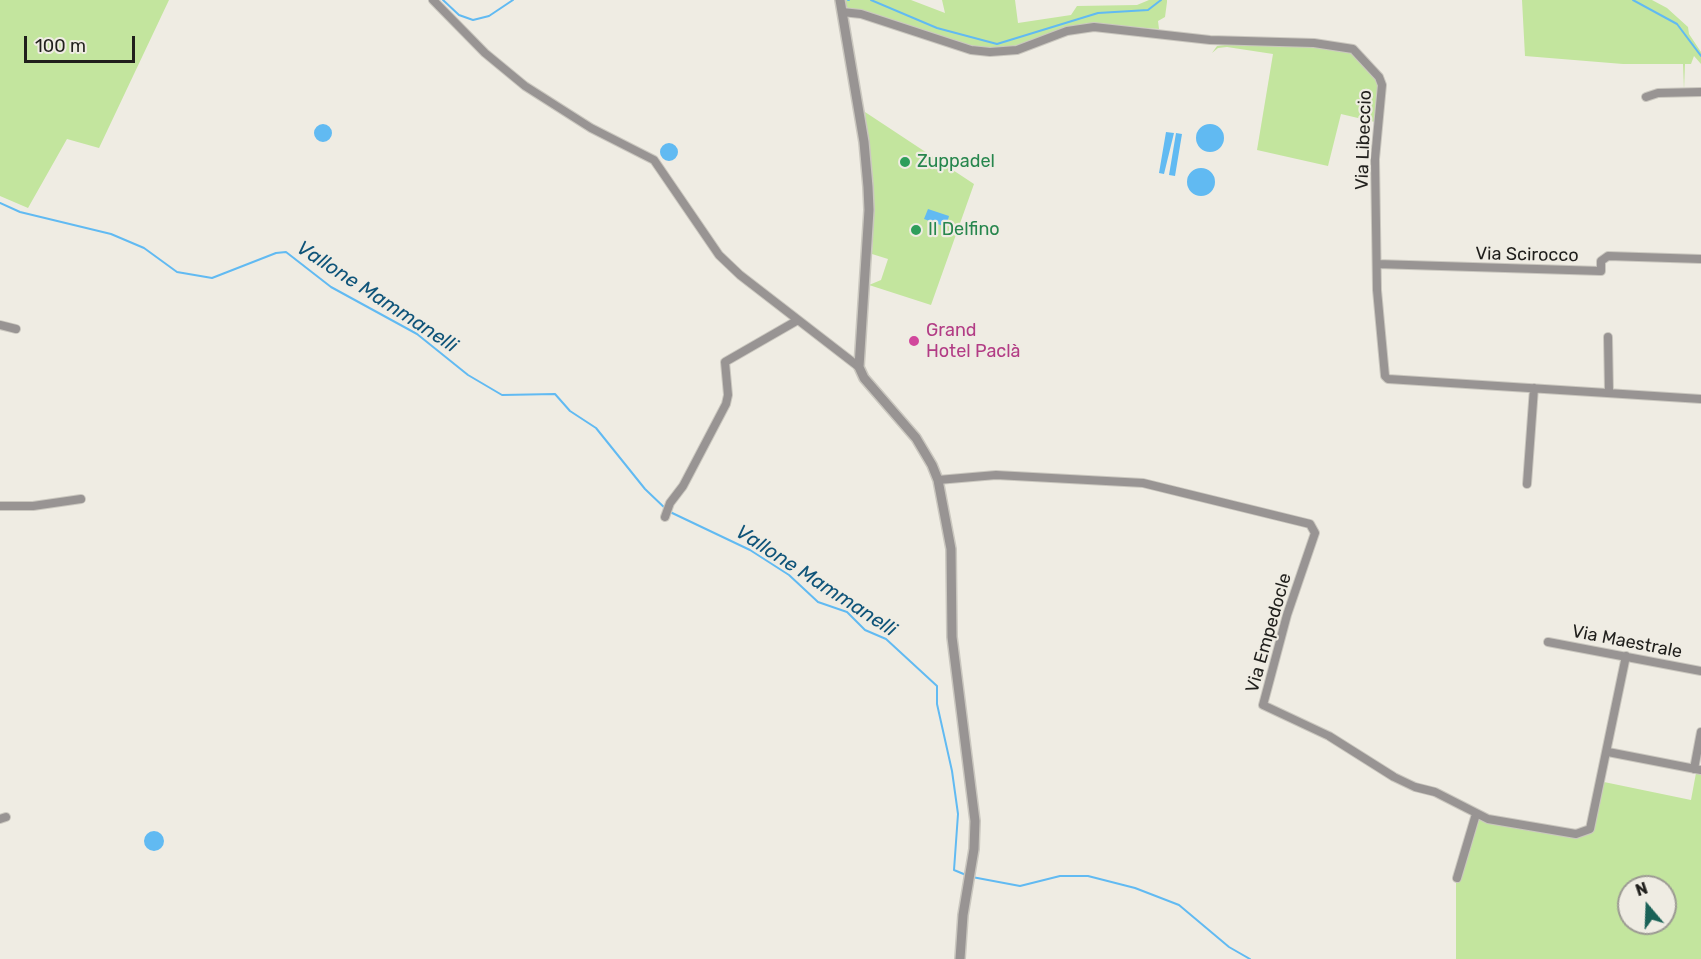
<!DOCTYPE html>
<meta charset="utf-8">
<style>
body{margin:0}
#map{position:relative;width:1701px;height:959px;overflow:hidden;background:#efece3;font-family:Rubik,sans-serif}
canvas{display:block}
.north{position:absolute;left:1617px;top:875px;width:60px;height:60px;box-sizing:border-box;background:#efece3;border:2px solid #9c9a93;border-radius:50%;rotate:341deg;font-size:16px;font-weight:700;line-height:24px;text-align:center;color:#201f1c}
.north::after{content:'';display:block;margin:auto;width:21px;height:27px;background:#1a6257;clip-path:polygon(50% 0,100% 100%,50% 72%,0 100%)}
.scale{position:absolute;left:24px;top:36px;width:111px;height:27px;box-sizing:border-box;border:3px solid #201f1c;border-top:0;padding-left:8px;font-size:18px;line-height:21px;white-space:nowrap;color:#201f1c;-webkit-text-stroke:4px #efece3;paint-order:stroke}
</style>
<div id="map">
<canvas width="1701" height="959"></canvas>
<div class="north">N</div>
<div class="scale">100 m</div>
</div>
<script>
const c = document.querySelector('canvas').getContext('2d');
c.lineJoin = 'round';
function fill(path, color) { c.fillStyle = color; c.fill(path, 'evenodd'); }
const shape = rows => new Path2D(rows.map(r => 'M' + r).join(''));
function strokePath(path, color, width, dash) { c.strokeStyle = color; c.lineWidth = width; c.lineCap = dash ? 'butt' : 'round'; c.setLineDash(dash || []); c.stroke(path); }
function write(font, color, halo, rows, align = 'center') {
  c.font = font + ' Rubik,sans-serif'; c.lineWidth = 4.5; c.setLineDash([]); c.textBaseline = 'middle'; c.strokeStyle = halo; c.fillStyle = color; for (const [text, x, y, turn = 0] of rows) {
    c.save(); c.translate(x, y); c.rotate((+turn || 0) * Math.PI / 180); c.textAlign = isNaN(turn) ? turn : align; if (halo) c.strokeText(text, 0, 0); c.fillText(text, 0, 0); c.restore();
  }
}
const green = shape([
 [0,0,169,0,99,148,67,139,28,208,0,196],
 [844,0,911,0,945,13,942,0,1015,0,1018,23,1071,15,1077,6,1137,5,1149,0,1167,0,1167,2,1165,17,1158,21,1159,29,1094,24,1022,45,993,50,970,46,845,7],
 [1522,0,1652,0,1667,8,1688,27,1689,34,1701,52,1701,64,1694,56,1691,64,1685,64,1684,90,1683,64,1623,64,1525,56],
 [1232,44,1293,45,1352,52,1376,78,1379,86,1375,122,1341,114,1328,166,1257,150,1273,54,1227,47,1218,48,1212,53,1217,46],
 [865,112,974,184,931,305,869,285,881,280,888,259,872,254,874,208],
 [1696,773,1701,774,1701,959,1456,959,1456,882,1459,880,1476,823,1480,819,1584,836,1593,829,1604,782,1691,800],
 [1629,887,1665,887,1665,923,1629,923]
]);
const water = shape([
 '314 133a9 9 0 1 1 18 0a9 9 0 1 1-18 0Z',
 '1196 138a14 14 0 1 1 28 0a14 14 0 1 1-28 0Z',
 [1166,132,1174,133,1164,174,1159,173],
 [1176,133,1182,134,1175,176,1169,175],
 '660 152a9 9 0 1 1 18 0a9 9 0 1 1-18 0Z',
 '1187 182a14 14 0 1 1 28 0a14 14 0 1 1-28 0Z',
 [928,209,949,216,946,227,924,219],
 '144 841a10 10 0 1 1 20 0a10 10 0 1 1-20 0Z'
]);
const stream = shape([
 [443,0,459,15,473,20,489,16,513,0],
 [848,0,849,0],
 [871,0,937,28,997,44,1098,13,1148,10,1161,0],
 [1633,0,1677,24,1701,56],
 [0,203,20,212,111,234,144,248,177,272,212,278,276,253,286,252,331,287,417,334,468,375,502,395,555,394,570,411,596,428,645,489,668,511,750,550,789,575,818,602,847,612,865,630,886,639,937,686,937,704,952,771,958,814,954,870,966,875],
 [972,877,1020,886,1060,876,1088,876,1135,888,1179,905,1229,947,1250,959]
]);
const minor = shape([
 [433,0,485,53,525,86,591,128,654,160,719,255,740,275,859,367],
 [842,12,861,14,971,50,990,52,1017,50,1067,31,1094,27,1210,40,1314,43,1353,49,1379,77,1382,85,1375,159,1377,290,1385,376,1388,379,1701,399],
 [1646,97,1658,93,1701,92],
 [1377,264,1601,271,1601,261,1608,256,1701,259],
 [0,325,16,329],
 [1608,337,1609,392],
 [938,480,996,475,1143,483,1310,524,1315,533,1287,615,1263,705,1329,736,1394,777,1415,787,1435,792,1488,819,1576,834,1590,829,1626,656],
 [1527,484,1534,388],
 [0,506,33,506,81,499],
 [665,517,670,503,683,486,726,404,728,395,725,362,798,320],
 [1548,642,1701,671],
 [1608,752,1701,770],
 [1694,769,1701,732],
 [0,819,6,817],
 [1457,878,1476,814]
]);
const tertiary = shape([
 [840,0,864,142,868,187,869,210,859,367,864,378,916,438,932,465,938,480,951,549,952,637,975,821,974,849,963,915,960,959]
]);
const markers = [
 [905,162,6,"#2e9e5b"],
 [916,230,6,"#2e9e5b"],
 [914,341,6,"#d1479c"]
];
const streetNames = [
 ["Via Libeccio",1364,140,-88],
 ["Via Scirocco",1527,255,1],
 ["Via Empedocle",1269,633,-74],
 ["Via Maestrale",1627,642,11]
];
const leisureNames = [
 ["Zuppadel",917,162],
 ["Il Delfino",928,230]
];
const hotelNames = [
 ["Grand",926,331],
 ["Hotel Paclà",926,352]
];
const waterNames = [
 ["Vallone Mammanelli",377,297,33],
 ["Vallone Mammanelli",816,581,33]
];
fill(green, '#c3e59e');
fill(water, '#61baf2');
strokePath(stream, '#61baf2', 2);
strokePath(minor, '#cac7bf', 10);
strokePath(tertiary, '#cac7bf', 12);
strokePath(minor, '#989493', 8);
strokePath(tertiary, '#989493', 9);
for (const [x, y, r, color] of markers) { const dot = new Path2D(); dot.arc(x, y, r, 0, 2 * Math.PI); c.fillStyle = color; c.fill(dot); strokePath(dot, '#efece3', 2); }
write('18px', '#201f1c', '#efece3', streetNames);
write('18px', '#27864d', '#efece3', leisureNames, 'left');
write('18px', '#b23c85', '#efece3', hotelNames, 'left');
write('italic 20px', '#0f5479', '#efece3', waterNames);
</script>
